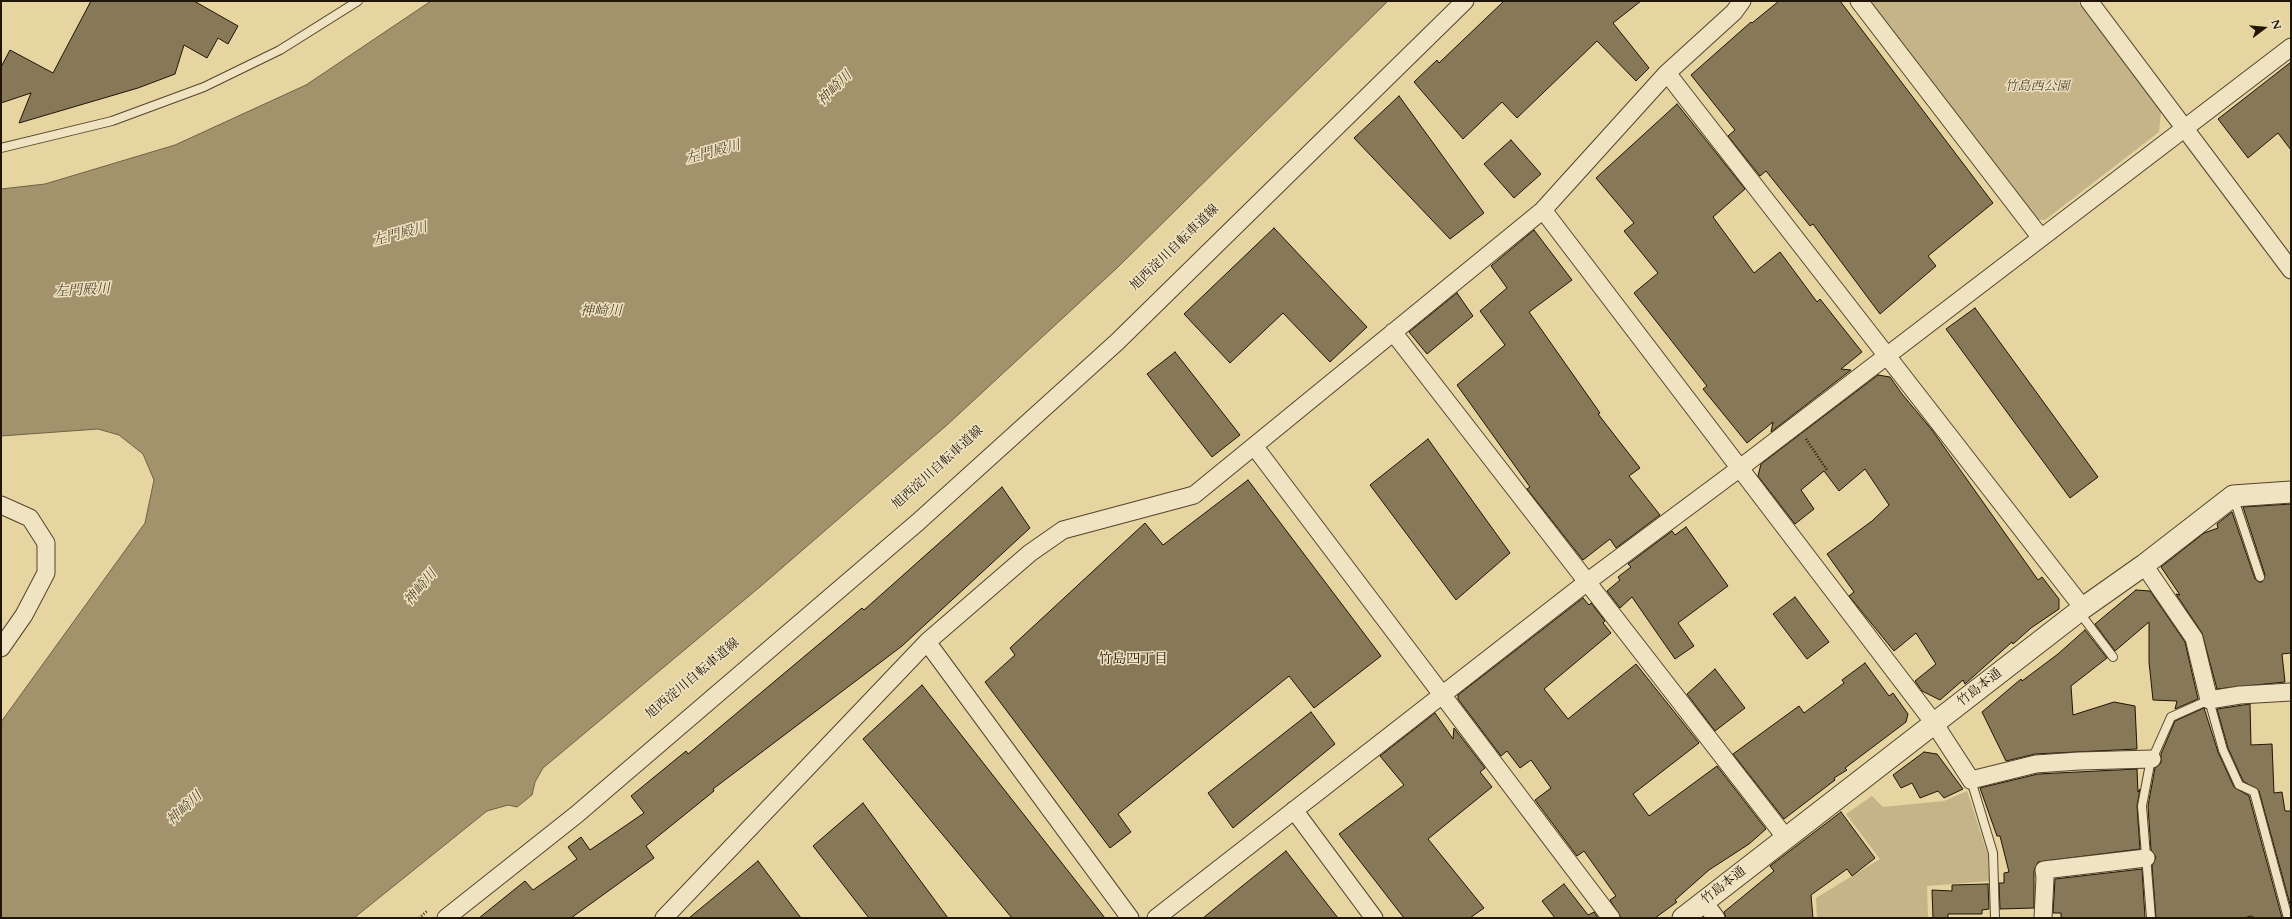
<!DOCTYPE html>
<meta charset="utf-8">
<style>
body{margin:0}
#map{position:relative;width:2292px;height:919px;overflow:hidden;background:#e6d4a1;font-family:Cardo,serif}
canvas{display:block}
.frame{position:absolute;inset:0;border:2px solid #201506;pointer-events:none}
.north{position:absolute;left:2244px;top:8px;width:40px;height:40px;-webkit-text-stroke:3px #efe3c2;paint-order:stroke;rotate:74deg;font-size:11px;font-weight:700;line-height:16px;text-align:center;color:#201506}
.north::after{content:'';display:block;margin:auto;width:14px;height:18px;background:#201506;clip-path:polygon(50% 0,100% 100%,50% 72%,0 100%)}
</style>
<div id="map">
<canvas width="2292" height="919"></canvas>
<div class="frame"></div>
<div class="north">N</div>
</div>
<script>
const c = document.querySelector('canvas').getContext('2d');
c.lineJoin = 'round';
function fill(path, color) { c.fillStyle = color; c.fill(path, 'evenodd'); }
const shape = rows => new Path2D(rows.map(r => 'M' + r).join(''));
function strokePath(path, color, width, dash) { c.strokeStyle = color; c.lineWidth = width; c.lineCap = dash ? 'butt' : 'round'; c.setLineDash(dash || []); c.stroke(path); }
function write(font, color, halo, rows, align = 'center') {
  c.font = font + ' Cardo,"Noto Serif JP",serif'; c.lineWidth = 3; c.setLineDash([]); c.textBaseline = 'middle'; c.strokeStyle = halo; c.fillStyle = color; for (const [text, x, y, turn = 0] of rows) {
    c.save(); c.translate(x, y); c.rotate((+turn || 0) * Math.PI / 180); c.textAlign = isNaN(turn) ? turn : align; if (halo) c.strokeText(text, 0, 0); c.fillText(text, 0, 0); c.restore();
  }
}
const green = shape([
 [1866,1,2077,1,2161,112,2159,132,2045,220,2033,219],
 [1967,791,1988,855,1989,881,1927,886,1928,918,1817,918,1816,898,1880,859,1846,814,1872,796,1883,807,1944,801]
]);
const water = shape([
 [431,1,1388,1,1118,267,947,425,761,586,543,768,535,782,532,795,517,807,508,805,487,811,354,918,1,918,1,722,145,523,154,480,143,454,119,435,98,429,1,436,1,189,45,184,175,145,306,85,431,1]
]);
const building = shape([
 [91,1,194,1,238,26,228,44,218,38,207,58,184,45,175,74,138,88,19,123,31,93,1,103,1,67,10,50,53,73,91,1],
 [1504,1,1641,1,1613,23,1649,68,1636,81,1597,41,1517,118,1502,102,1463,139,1414,82,1437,60,1439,63,1504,1],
 [1779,1,1840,1,1993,203,1928,256,1936,266,1880,314,1813,224,1810,226,1766,171,1760,176,1728,136,1735,130,1691,75,1751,22,1752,23,1779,1],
 [2291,62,2291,150,2278,133,2248,158,2218,119,2291,62],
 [1399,96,1484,213,1450,239,1354,138,1399,96],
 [1677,104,1745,189,1713,217,1754,273,1780,252,1817,302,1820,299,1862,352,1841,369,1851,370,1771,432,1773,422,1747,443,1703,389,1707,386,1634,293,1658,273,1624,231,1634,223,1596,178,1677,104],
 [1511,140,1541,174,1514,198,1484,164,1511,140],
 [1274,228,1367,327,1330,362,1283,313,1230,363,1184,314,1274,228],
 [1534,230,1572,280,1529,312,1600,413,1598,414,1640,468,1629,476,1660,515,1616,548,1610,539,1583,560,1527,489,1530,487,1457,385,1505,345,1480,311,1507,288,1491,266,1534,230],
 [1457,293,1473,316,1427,354,1409,332,1457,293],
 [1975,308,2098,477,2070,498,1946,329,1975,308],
 [1175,352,1240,435,1212,457,1147,374,1175,352],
 [1878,375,1890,377,1902,394,1932,430,2038,580,2042,577,2059,599,2059,609,2031,628,2013,644,2012,642,1965,684,1963,680,1940,700,1922,691,1915,681,1936,664,1916,633,1894,651,1849,596,1854,592,1827,554,1872,521,1889,505,1865,469,1839,491,1824,471,1801,490,1814,509,1795,524,1758,476,1761,464,1878,375],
 [1428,439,1510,553,1456,600,1370,485,1428,439],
 [1248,480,1381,656,1314,708,1289,676,1118,814,1131,832,1110,848,985,682,1015,655,1010,648,1145,523,1163,545,1248,480],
 [1002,487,1030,528,902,646,713,789,714,791,646,846,654,858,571,918,479,918,525,881,533,890,577,859,568,847,581,837,590,850,644,813,631,796,686,751,688,754,862,608,864,610,1002,487],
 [2291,504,2291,653,2282,654,2285,682,2217,689,2202,633,2176,594,2180,595,2161,567,2204,533,2218,528,2217,524,2232,512,2255,579,2259,582,2262,582,2265,575,2243,507,2291,504],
 [1686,527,1728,586,1678,623,1694,646,1675,659,1632,597,1620,608,1607,591,1620,580,1618,577,1631,567,1628,564,1672,531,1675,535,1686,527],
 [2136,590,2150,591,2185,642,2198,699,2175,709,2177,701,2153,700,2149,662,2149,622,2115,651,2095,624,2136,590],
 [1795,597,1829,642,1807,659,1773,614,1795,597],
 [1583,598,1589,605,1591,603,1605,621,1603,623,1611,633,1544,689,1568,719,1636,664,1699,743,1633,794,1649,816,1717,766,1766,829,1749,844,1709,870,1675,900,1677,902,1655,918,1621,918,1610,900,1616,896,1584,851,1577,856,1535,800,1551,788,1531,760,1520,768,1507,751,1501,756,1458,699,1458,695,1583,598],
 [2085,630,2107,658,2071,686,2073,715,2114,702,2135,706,2137,749,2035,754,2006,761,1982,712,2021,679,2022,681,2058,654,2085,630],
 [1865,663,1889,696,1893,693,1908,714,1906,722,1845,768,1847,770,1834,778,1835,780,1784,819,1733,754,1799,706,1804,713,1844,683,1842,680,1865,663],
 [1715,669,1745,708,1715,731,1687,694,1715,669],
 [922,685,1105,918,1012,918,863,739,922,685],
 [2250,704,2251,745,2272,744,2274,793,2282,792,2285,811,2291,811,2291,908,2259,791,2243,781,2228,748,2217,709,2250,704],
 [2204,708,2218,752,2234,787,2249,796,2282,918,2255,918,2251,916,2244,918,2156,918,2152,866,2156,857,2151,850,2148,806,2155,768,2161,763,2161,754,2175,721,2204,708],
 [1311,712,1335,744,1233,828,1208,793,1311,712],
 [1435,713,1453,739,1454,728,1485,768,1480,772,1492,787,1428,839,1484,908,1470,918,1404,918,1339,834,1404,785,1380,756,1435,713],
 [1924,752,1937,754,1963,789,1944,798,1938,791,1920,798,1912,783,1901,788,1893,775,1924,752],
 [2137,769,2138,792,2140,789,2137,806,2140,849,2038,862,2034,871,2034,908,2000,909,1999,883,2004,883,2004,873,2009,872,2000,836,1997,836,1980,788,2038,774,2137,769],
 [863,803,948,918,869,918,813,846,863,803],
 [1841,812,1875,858,1852,876,1847,869,1811,895,1813,918,1726,918,1724,912,1774,871,1770,866,1841,812],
 [1286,851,1338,918,1203,918,1241,887,1286,851],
 [758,861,801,918,689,918,758,861],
 [2142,869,2145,918,2061,918,2061,913,2053,913,2055,879,2142,869],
 [1564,884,1588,915,1594,912,1598,918,1555,918,1542,901,1564,884],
 [1988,884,1989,909,1982,910,1982,914,1948,914,1948,918,1933,918,1932,890,1952,891,1952,885,1988,884]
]);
const path = shape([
 [1806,439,1827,470],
 [419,918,428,910]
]);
const service = shape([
 [1,148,112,121,204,87,280,50,358,1],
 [2233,496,2260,577],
 [2079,612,2113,657],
 [1971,780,1993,853,1995,918],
 [2151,918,2142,806,2150,764,2171,717,2209,700,2223,750,2239,785,2254,792,2288,918]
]);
const minor = shape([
 [1859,1,2041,238],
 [2089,1,2291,270],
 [1667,73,2083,608],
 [1543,210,1934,723,1971,780,2036,764,2079,761,2152,759],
 [1393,332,1786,838],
 [1254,446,1611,918],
 [1,505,30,518,46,543,46,573,24,615,1,648],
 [2144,565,2194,638,2209,700,2240,695,2291,692],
 [927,642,1130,918],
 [1294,810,1374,918],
 [1704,902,1716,918],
 [446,918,576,815,918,522,1117,342,1465,1],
 [664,918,927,642,1030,553,1063,530,1194,495,1543,210,1667,73,1734,12,1742,1],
 [1156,918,1587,582,1740,468,2291,47],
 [2043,918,2045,878,2044,870,2146,858]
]);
const tertiary = shape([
 [1683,918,2083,608,2144,565,2233,496,2291,492]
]);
const parkNames = [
 ["竹島西公園",2037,87]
];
const streetNames = [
 ["旭西淀川自転車道線",1175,248,-44],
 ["旭西淀川自転車道線",938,468,-42],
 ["旭西淀川自転車道線",693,679,-40],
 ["竹島本通",1980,688,-38],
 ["竹島本通",1724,886,-38]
];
const waterNames = [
 ["神崎川",835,89,-45],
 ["左門殿川",713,153,-15],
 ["左門殿川",400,235,-15],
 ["左門殿川",82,291,-3],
 ["神崎川",601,312],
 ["神崎川",421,588,-50],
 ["神崎川",185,809,-43]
];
const neighbourhoodNames = [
 ["竹島四丁目",1133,660]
];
fill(green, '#c4b487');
fill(water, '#a3936c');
strokePath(water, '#6f6143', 1);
fill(building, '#877857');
strokePath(building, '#201506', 1);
strokePath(service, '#52452d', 10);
strokePath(minor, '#52452d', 19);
strokePath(tertiary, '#52452d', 23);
strokePath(path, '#201506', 2.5, [1, 2]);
strokePath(service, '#efe3c2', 8);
strokePath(minor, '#efe3c2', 17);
strokePath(tertiary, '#efe3c2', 21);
write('italic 13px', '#51452d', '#efe3c2', parkNames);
write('13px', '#201506', '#efe3c2', streetNames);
write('italic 14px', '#54472f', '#efe3c2', waterNames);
write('14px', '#201506', '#efe3c2', neighbourhoodNames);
</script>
